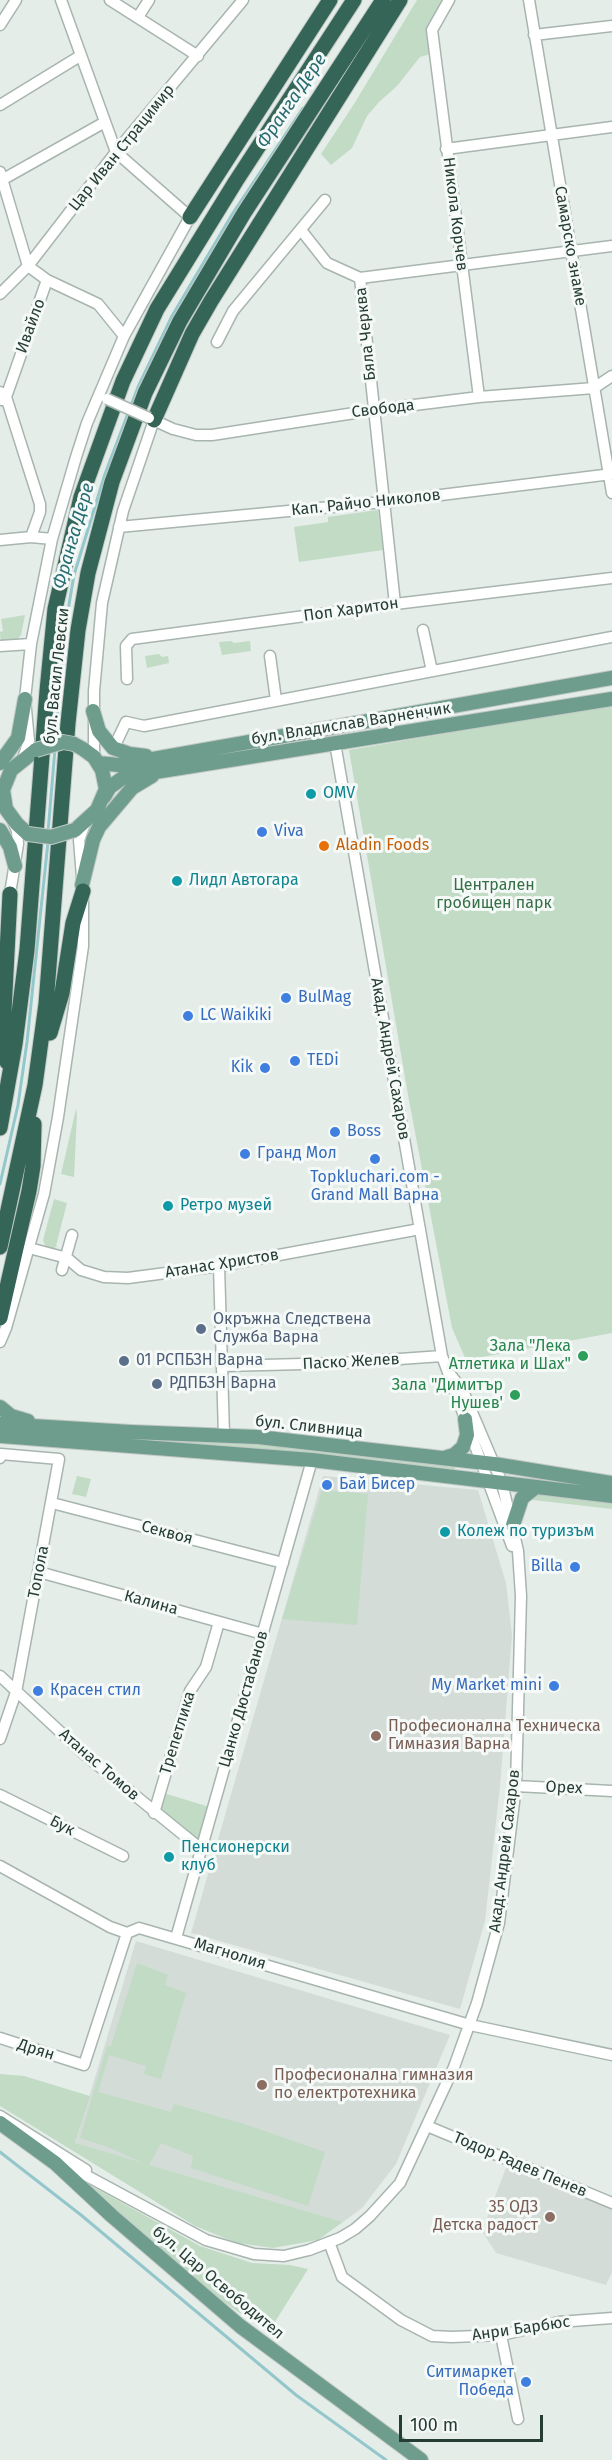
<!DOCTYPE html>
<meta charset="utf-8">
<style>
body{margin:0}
#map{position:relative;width:612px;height:2460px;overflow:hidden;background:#e5ede9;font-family:"Fira Sans",sans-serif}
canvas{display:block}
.scale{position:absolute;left:399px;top:2415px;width:144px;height:27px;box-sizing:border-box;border:3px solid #263d34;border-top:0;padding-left:8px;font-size:18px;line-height:21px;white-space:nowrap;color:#263d34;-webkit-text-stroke:4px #f5f9f7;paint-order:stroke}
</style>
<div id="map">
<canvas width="612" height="2460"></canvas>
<div class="scale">100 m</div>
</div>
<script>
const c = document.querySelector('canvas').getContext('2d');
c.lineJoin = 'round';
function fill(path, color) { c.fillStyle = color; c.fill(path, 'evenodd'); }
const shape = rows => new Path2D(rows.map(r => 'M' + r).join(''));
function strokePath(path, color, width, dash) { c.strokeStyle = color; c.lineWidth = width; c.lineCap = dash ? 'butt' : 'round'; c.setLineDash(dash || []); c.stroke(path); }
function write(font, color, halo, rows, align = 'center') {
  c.font = font + ' "Fira Sans",sans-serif'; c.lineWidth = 6; c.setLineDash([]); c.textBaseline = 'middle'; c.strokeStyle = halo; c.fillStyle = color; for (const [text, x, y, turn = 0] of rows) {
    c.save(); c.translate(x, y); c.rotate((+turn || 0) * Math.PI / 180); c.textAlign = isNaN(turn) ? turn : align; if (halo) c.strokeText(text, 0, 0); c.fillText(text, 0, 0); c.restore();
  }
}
const built = shape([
 [323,1476,478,1490,506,1583,512,1635,500,1786,485,1921,460,2009,191,1933],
 [136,1941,450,2035,396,2164,362,2208,343,2222,75,2144],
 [509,2160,612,2203,612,2272,606,2285,496,2253,482,2231]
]);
const green = shape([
 [417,0,449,0,432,30,434,53,420,57,397,86,379,102,367,116,352,148,331,165,321,154,354,104],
 [378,510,383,550,299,562,294,527,328,522,328,517],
 [25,615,21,635,13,645,1,645,0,632,3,631,1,619],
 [231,641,234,643,250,641,251,651,222,655,219,642],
 [159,654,162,657,168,656,169,663,147,668,145,656],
 [612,705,612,1333,466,1360,452,1328,408,1095,349,750],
 [76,1109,77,1114,74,1177,61,1174],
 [54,1199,67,1203,56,1246,58,1246,52,1249,46,1248,43,1240],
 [164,1434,457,1460,453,1477,163,1448],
 [77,1476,91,1479,86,1497,72,1494],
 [322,1490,368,1494,357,1625,282,1619],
 [529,1490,612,1496,612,1509,524,1499],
 [160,1792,213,1808,201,1849,154,1813],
 [137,1963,168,1975,165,1985,186,1993,161,2079,144,2074,146,2066,109,2055,98,2092,171,2112,174,2104,244,2124,325,2152,308,2206,191,2168,193,2156,161,2143,149,2165,343,2222,318,2240,273,2248,237,2243,195,2226,0,2106,0,2074,24,2076,90,2096,75,2143,143,2163,108,2147,80,2138,107,2046,111,2046],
 [79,2179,200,2246,252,2263,290,2265,308,2269,268,2333,210,2292]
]);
const stream = shape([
 [55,740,65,628,74,575,105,474,138,387,172,316,233,213,303,108],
 [48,832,55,749],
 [0,1184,18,1105,27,1042,48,842],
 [0,2152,81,2215,296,2395,386,2460]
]);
const minor = shape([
 [110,0,198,56],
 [449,0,432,30,479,397],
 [529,0,612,493],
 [138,17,149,0],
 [0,25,16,0],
 [534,35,612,26],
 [0,105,80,56],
 [446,149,612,127],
 [0,172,28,266,47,280,98,304,124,336],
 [0,181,105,122],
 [301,230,327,263,360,278,612,246],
 [360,278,395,604],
 [0,294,28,266,116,152,243,0],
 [217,342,233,311,325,200],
 [0,392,6,397,40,504,40,512,31,537],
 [2,400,6,397,47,280],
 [149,418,173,429,196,435,212,435,374,410,479,397,594,388,612,376],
 [119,527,384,502,612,474],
 [0,540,31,537,52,539],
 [423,630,432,671],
 [0,646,31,644],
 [270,656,276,700],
 [127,679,126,646,132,639,395,604,612,578],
 [117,741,126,722,144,726,612,637],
 [335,743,442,1356,512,1546],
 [94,757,94,691,102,603,123,511,154,420],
 [23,758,29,741,25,699,31,644,52,539,76,457,87,423,124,336,190,217,116,152,61,0],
 [82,877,79,840,86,821],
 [9,900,18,844,17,831,13,821],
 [29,1248,67,1258,81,1270,104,1277,128,1278,219,1266,420,1229],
 [219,1266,224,1435],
 [62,1270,72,1235],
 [0,1342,6,1328,44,1194,58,1117,83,946,83,901],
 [223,1366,343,1363,442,1356],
 [0,1458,1,1454,59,1459,16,1692,0,1739],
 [52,1503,283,1563],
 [39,1572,263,1634],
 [0,1676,84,1754,201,1849],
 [516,1786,612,1791],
 [0,1795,123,1856],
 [154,1813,190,1691,206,1667,219,1622],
 [0,1866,110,1927,127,1933,139,1928,470,2025,612,2055],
 [176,1938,312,1460],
 [0,2038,84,2065,127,1933],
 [0,2116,86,2170],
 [427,2126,612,2203],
 [57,2163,76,2170,206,2240,254,2254,284,2256,309,2250,340,2238,355,2229,370,2216,400,2183,454,2067,477,2003,499,1923,516,1786,521,1596,518,1551,502,1483,463,1391,450,1374],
 [329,2242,342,2277,401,2320,432,2336,452,2337,501,2335,559,2322,612,2318],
 [501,2335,518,2419]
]);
const major = shape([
 [93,711,99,731,113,748,130,754,146,756],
 [0,763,18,738,25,699],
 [98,763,119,765,612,678],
 [104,797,110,787,124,777,612,699],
 [0,830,10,847,15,866],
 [75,830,97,810,106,789,102,770,94,757,83,749],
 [28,834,17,824,6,809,3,790,11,770,36,750],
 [82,885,93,840,99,827,132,788,152,776],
 [0,1407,11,1416,28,1421],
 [0,1424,131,1432,258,1437,494,1464,612,1483],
 [0,1436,312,1460,612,1496],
 [444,1458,454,1455,463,1447,467,1435,465,1419],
 [513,1525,522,1498,536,1487],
 [0,2123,55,2163,112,2216,240,2326,421,2460]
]);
const highway = shape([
 [190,217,330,0],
 [154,420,192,334,211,301,400,0],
 [50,1033,62,993,73,923,83,891],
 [7,1062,3,1031,10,894],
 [0,1128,15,1044,27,950,47,691,55,609,81,497,123,381,157,309,236,181,354,0],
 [0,1247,35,1085,46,1004,68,723,78,630,88,573,112,482,145,393,180,321,244,213,383,0],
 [0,1318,29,1191,33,1166,34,1124]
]);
const minorBridge = shape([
 [107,399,149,418]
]);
const majorBridge = shape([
 [36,750,63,742,74,744,83,749],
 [28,834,51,837,75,830]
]);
const markers = [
 [311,794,6,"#0f9aa8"],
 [262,832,6,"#3f7fe0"],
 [324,846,6,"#e8710a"],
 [177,881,6,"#0f9aa8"],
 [286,998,6,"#3f7fe0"],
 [188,1016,6,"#3f7fe0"],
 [295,1061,6,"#3f7fe0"],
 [265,1068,6,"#3f7fe0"],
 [335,1132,6,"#3f7fe0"],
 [245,1154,6,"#3f7fe0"],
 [375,1159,6,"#3f7fe0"],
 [168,1206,6,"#0f9aa8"],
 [201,1329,6,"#5c6f8a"],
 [583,1356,6,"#2e9e5b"],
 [124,1361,6,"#5c6f8a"],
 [157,1384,6,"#5c6f8a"],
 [515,1395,6,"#2e9e5b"],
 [327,1485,6,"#3f7fe0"],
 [445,1532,6,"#0f9aa8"],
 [575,1567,6,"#3f7fe0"],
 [554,1686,6,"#3f7fe0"],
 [38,1691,6,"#3f7fe0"],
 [376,1736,6,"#8d6e63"],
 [169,1857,6,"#0f9aa8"],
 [262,2085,6,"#8d6e63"],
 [550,2217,6,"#8d6e63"],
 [526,2382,6,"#3f7fe0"]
];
const streetNames = [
 ["Цар Иван Страцимир",122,148,-51],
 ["Никола Корчев",455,214,83],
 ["Самарско знаме",570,246,80],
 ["Ивайло",31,326,-70],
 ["Бяла Черква",366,334,-96],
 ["Свобода",383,409,-7],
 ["Кап. Райчо Николов",366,503,-6],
 ["Поп Харитон",351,610,-8],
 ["бул. Васил Левски",57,676,-84],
 ["бул. Владислав Варненчик",351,724,-9],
 ["Акад. Андрей Сахаров",390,1059,80],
 ["Атанас Христов",222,1264,-9],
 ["Паско Желев",351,1362,-3],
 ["бул. Сливница",309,1427,6],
 ["Секвоя",167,1533,15],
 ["Топола",39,1572,-79],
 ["Калина",151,1603,15],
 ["Цанко Дюстабанов",244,1699,-74],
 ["Трепетлика",178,1733,-73],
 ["Атанас Томов",99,1765,41],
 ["Орех",564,1788,3],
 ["Бук",62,1826,27],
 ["Акад. Андрей Сахаров",505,1851,-83],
 ["Магнолия",230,1954,17],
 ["Дрян",36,2050,18],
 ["Тодор Радев Пенев",520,2165,23],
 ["бул. Цар Освободител",218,2283,40],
 ["Анри Барбюс",521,2329,-8]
];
const cultureNames = [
 ["OMV",323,794],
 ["Лидл Автогара",189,881],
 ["Ретро музей",180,1206],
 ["Колеж по туризъм",457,1532],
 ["Пенсионерски",181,1848],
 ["клуб",181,1866]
];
const shopNames = [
 ["Viva",274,832],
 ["BulMag",298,998],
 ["LC Waikiki",200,1016],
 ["TEDi",307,1061],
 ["Kik",253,1068,"right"],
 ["Boss",347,1132],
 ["Гранд Мол",257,1154],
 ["Topkluchari.com -",375,1178,"center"],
 ["Grand Mall Варна",375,1196,"center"],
 ["Бай Бисер",339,1485],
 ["Billa",563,1567,"right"],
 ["My Market mini",542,1686,"right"],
 ["Красен стил",50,1691],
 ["Ситимаркет",514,2373,"right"],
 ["Победа",514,2391,"right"]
];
const foodNames = [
 ["Aladin Foods",336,846]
];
const parkNames = [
 ["Централен",494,886],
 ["гробищен парк",494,904]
];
const serviceNames = [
 ["Окръжна Следствена",213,1320],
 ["Служба Варна",213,1338],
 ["01 РСПБЗН Варна",136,1361],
 ["РДПБЗН Варна",169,1384]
];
const leisureNames = [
 ["Зала \"Лека",571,1347],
 ["Атлетика и Шах\"",571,1365],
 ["Зала \"Димитър",503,1386],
 ["Нушев'",503,1404]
];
const educationNames = [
 ["Професионална Техническа",388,1727],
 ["Гимназия Варна",388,1745],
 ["Професионална гимназия",274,2076],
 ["по електротехника",274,2094],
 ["35 ОДЗ",538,2208,"right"],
 ["Детска радост",538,2226,"right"]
];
const waterNames = [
 ["Франга Дере",292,101,-56],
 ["Франга Дере",74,536,-74]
];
fill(built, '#d3dcd7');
fill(green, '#c1dbc5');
strokePath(stream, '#94c7cb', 3);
strokePath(minor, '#a8b5af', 13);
strokePath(major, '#c2c9c6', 16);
strokePath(highway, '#c2c9c6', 17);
strokePath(minor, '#fff', 10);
strokePath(major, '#6f9d8d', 14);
strokePath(highway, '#356557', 15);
strokePath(minorBridge, '#a8b5af', 13, []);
strokePath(majorBridge, '#c2c9c6', 16, []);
strokePath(minorBridge, '#fff', 10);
strokePath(majorBridge, '#6f9d8d', 14);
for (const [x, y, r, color] of markers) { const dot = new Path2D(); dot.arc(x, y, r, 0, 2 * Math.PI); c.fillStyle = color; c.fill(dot); strokePath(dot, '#f5f9f7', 2); }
write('16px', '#263d34', '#f5f9f7', streetNames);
write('16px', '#0d838f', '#f5f9f7', cultureNames, 'left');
write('16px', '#366cbe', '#f5f9f7', shopNames, 'left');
write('16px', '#c56008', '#f5f9f7', foodNames, 'left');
write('16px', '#356f46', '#f5f9f7', parkNames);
write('16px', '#4e5e75', '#f5f9f7', serviceNames, 'left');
write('16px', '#27864d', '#f5f9f7', leisureNames, 'right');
write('16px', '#785e54', '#f5f9f7', educationNames, 'left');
write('italic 18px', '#276c72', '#f5f9f7', waterNames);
</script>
